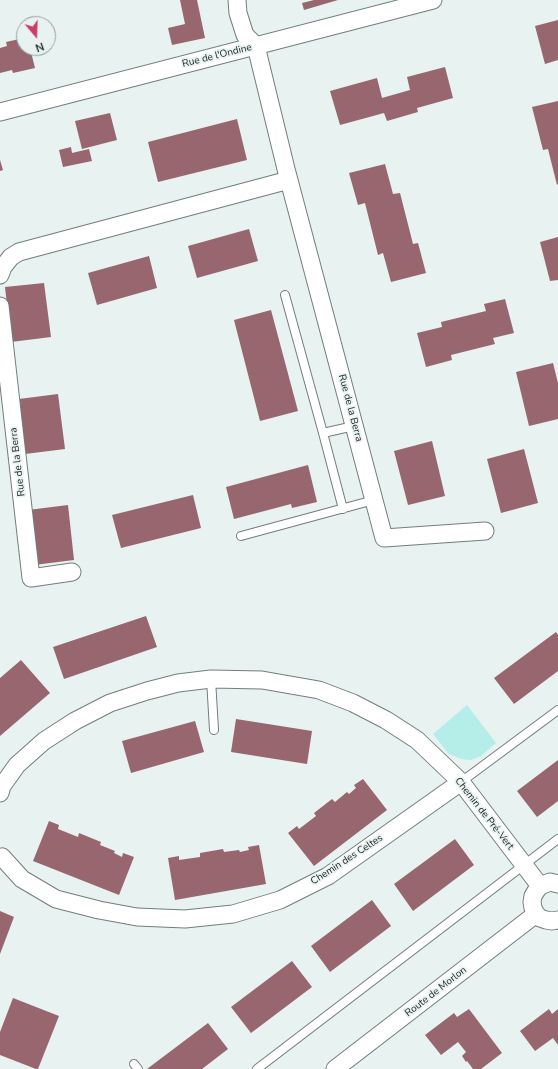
<!DOCTYPE html>
<meta charset="utf-8">
<style>
body{margin:0}
#map{position:relative;width:558px;height:1069px;overflow:hidden;background:#e7f2f1;font-family:"Nunito Sans",sans-serif}
canvas{display:block}
.north{position:absolute;left:16px;top:16px;width:40px;height:40px;box-sizing:border-box;background:#e7f2f1;border:1px solid #979f9e;border-radius:50%;rotate:161deg;font-size:11px;font-weight:700;line-height:16px;text-align:center;color:#1e2222}
.north::after{content:'';display:block;margin:auto;width:14px;height:18px;background:#cb3c66;clip-path:polygon(50% 0,100% 100%,50% 72%,0 100%)}
</style>
<div id="map">
<canvas width="558" height="1069"></canvas>
<div class="north">N</div>
</div>
<script>
const c = document.querySelector('canvas').getContext('2d');
c.lineJoin = 'round';
function fill(path, color) { c.fillStyle = color; c.fill(path, 'evenodd'); }
const shape = rows => new Path2D(rows.map(r => 'M' + r).join(''));
function strokePath(path, color, width, dash) { c.strokeStyle = color; c.lineWidth = width; c.lineCap = dash ? 'butt' : 'round'; c.setLineDash(dash || []); c.stroke(path); }
function write(font, color, halo, rows, align = 'center') {
  c.font = font + ' "Nunito Sans",sans-serif'; c.lineWidth = 3.5; c.setLineDash([]); c.textBaseline = 'middle'; c.strokeStyle = halo; c.fillStyle = color; for (const [text, x, y, turn = 0] of rows) {
    c.save(); c.translate(x, y); c.rotate((+turn || 0) * Math.PI / 180); c.textAlign = isNaN(turn) ? turn : align; if (halo) c.strokeText(text, 0, 0); c.fillText(text, 0, 0); c.restore();
  }
}
const green = shape([
 [467,705,496,743,481,756,471,760,461,759,449,754,433,734]
]);
const building = shape([
 [180,0,197,0,205,38,172,45,168,28,185,24],
 [314,0,338,0,304,10,302,3],
 [558,20,558,60,545,64,535,26],
 [24,38,24,48,30,48,35,68,13,73,12,70,0,73,0,48,7,46,6,42],
 [445,67,453,98,417,108,418,112,387,121,384,113,340,125,330,91,377,78,382,98,410,90,407,77],
 [558,101,558,184,557,185,548,149,543,150,532,107],
 [110,113,117,140,82,149,75,121],
 [237,119,247,160,158,182,148,142],
 [71,147,72,153,89,149,92,161,63,167,59,150],
 [0,160,3,170,0,171],
 [385,164,393,194,400,193,413,244,418,243,426,273,391,282,383,253,378,255,365,203,358,205,349,173],
 [249,229,258,261,197,278,188,246],
 [558,237,558,280,550,281,540,242],
 [149,256,157,288,97,305,88,273],
 [44,283,51,337,11,342,5,287],
 [505,299,514,333,493,338,495,344,451,355,452,360,426,367,417,333,442,327,441,322,486,311,484,304],
 [271,310,298,411,260,421,234,320],
 [553,363,558,383,558,419,529,426,516,372],
 [58,394,65,449,25,454,19,399],
 [432,441,445,496,408,505,394,451],
 [524,449,538,503,501,513,487,459],
 [308,465,317,502,292,508,291,504,234,519,226,487],
 [193,495,201,528,121,548,112,515],
 [68,505,74,560,34,565,28,510],
 [146,616,157,647,64,679,53,647],
 [556,632,558,635,558,671,514,704,494,678],
 [21,660,50,693,0,736,0,678],
 [236,719,312,731,307,764,231,752],
 [195,721,204,752,131,773,122,741],
 [558,760,558,801,537,817,517,791],
 [363,779,387,810,314,866,288,833,297,826,299,829,316,816,314,813,332,799,335,802,347,792,349,794,356,788,354,785],
 [49,821,59,825,58,829,78,837,79,833,101,842,100,845,115,851,114,853,122,857,123,853,134,857,119,895,33,861],
 [455,839,474,865,413,911,394,884],
 [259,845,266,884,175,900,168,858,179,856,179,860,200,857,200,853,223,849,224,852,239,850,240,852,249,850,248,847],
 [372,900,391,926,330,972,311,946],
 [0,911,14,917,0,954],
 [292,961,312,987,251,1033,231,1007],
 [13,998,59,1016,38,1069,36,1069,0,1055,0,1032],
 [469,1009,502,1053,481,1069,473,1069,467,1061,466,1062,462,1056,466,1052,458,1042,441,1055,425,1035,454,1013,457,1017],
 [549,1009,552,1014,558,1009,558,1045,553,1038,535,1051,520,1031],
 [208,1023,228,1049,202,1069,147,1069]
]);
const service = shape([
 [285,295,323,433,343,509],
 [323,433,354,426],
 [241,536,374,500],
 [211,679,214,730],
 [461,782,558,710],
 [134,1064,138,1069],
 [257,1069,558,839]
]);
const minor = shape([
 [237,0,238,13,245,35,256,46,286,169,384,538,485,531],
 [0,112,433,0],
 [0,275,3,267,11,257,19,252,289,180],
 [0,306,31,578,72,572],
 [0,793,2,786,17,765,44,741,75,721,110,703,147,691,178,683,211,679,262,680,319,690,353,703,386,720,417,740,461,782,540,886],
 [0,858,2,857,22,879,56,899,99,910,137,917,185,919,233,914,280,900,328,876,461,782],
 [558,884,550,882,540,886,536,891,533,896,532,902,533,908,536,914,540,918,546,920,552,921,558,920],
 [335,1069,536,914]
]);
const streetNames = [
 ["Rue de l'Ondine",217,56,-14],
 ["Rue de la Berra",350,408,75],
 ["Rue de la Berra",18,462,-97],
 ["Chemin de Pré-Vert",484,814,52],
 ["Chemin des Celtes",347,860,-33],
 ["Route de Morlon",436,992,-38]
];
fill(green, '#b5ede8');
fill(building, '#97666f');
strokePath(service, '#747d7d', 10);
strokePath(minor, '#747d7d', 19);
strokePath(service, '#fff', 8);
strokePath(minor, '#fff', 17);
write('10px', '#1e2222', '#e7f2f1', streetNames);
</script>
